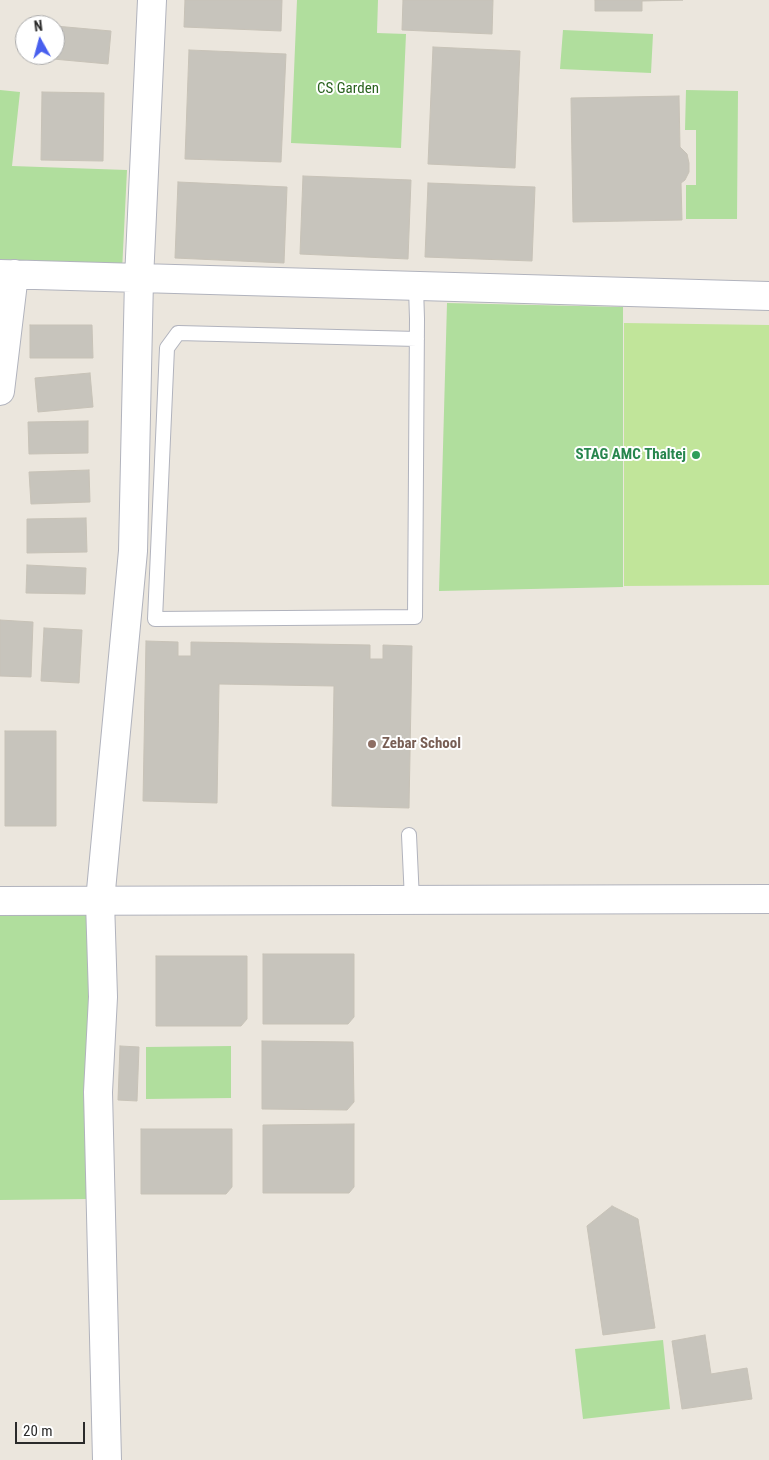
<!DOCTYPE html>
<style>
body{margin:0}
#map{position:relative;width:769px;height:1460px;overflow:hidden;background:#ebe6dd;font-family:"Roboto Condensed",sans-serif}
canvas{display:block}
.north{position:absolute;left:15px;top:15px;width:50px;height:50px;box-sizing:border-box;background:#fff;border:1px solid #aaa;border-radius:50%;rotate:353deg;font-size:14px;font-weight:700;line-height:20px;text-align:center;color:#2a2a2a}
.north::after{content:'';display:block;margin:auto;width:18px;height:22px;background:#485fee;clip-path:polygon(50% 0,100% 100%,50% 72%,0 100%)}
.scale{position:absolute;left:15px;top:1422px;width:70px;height:22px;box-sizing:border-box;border:2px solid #2a2a2a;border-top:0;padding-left:6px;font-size:15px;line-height:18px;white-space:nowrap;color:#2a2a2a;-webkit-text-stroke:4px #fff;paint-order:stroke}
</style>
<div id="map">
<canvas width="769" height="1460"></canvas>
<div class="north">N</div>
<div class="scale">20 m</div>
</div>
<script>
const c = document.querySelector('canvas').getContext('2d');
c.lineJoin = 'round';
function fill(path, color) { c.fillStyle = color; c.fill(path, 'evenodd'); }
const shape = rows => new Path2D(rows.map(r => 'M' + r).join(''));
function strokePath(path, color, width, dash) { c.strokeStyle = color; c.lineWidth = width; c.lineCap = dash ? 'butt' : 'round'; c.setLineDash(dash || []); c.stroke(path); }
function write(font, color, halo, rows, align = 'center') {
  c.font = font + ' "Roboto Condensed",sans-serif'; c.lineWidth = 4; c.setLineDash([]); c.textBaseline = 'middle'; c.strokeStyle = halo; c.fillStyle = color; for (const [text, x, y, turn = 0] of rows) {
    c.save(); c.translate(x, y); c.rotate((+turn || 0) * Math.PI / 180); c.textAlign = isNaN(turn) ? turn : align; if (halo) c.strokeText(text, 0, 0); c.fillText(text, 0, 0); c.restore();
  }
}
const green = shape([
 [297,0,378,0,377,33,406,34,401,148,291,143],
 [563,30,653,34,651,73,560,69],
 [0,90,20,92,12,166,127,170,122,271,0,263],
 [686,90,738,91,737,219,686,219,686,185,696,185,696,130,685,130],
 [447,303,623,307,623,587,439,591],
 [0,910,90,910,88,1199,0,1200],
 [231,1046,231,1098,146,1099,146,1047],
 [663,1340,670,1409,583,1419,575,1349]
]);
const pitch = shape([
 [624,323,769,325,769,585,624,586]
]);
const building = shape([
 [185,0,282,0,281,31,184,27,185,0],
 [403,0,493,0,492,34,402,30,403,0],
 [595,0,683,0,642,1,642,11,595,11,595,0],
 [55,26,111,31,108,64,31,57,32,55,55,55,55,26],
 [433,47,520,51,515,168,428,164,433,47],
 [189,50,286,54,281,162,185,159,189,50],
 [42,92,104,93,103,161,41,160,42,92],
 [679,96,680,147,687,154,689,163,689,172,685,180,681,183,682,220,573,222,571,98,679,96],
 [303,176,411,180,408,259,300,254,303,176],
 [178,182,287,187,284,263,175,258,178,182],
 [428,183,535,187,532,261,425,257,428,183],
 [30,325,92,325,93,358,30,358,30,325],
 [90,373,93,407,38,412,35,378,90,373],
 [88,421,88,453,29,454,28,422,88,421],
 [89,470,90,502,31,504,29,472,89,470],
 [86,518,87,552,27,553,27,519,86,518],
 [27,565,86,568,85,594,26,593,27,565],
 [0,620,33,622,31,677,0,676,0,620],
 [44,628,82,630,79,683,41,681,44,628],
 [146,641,178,642,178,656,191,656,191,642,370,645,370,659,383,659,383,645,412,646,409,808,332,806,334,686,219,684,217,803,143,801,146,641],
 [5,731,56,731,56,826,5,826,5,731],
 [263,954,354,954,354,1017,348,1024,263,1024,263,954],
 [156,956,247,956,247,1019,241,1026,156,1026,156,956],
 [262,1041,353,1042,354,1102,347,1110,262,1109,262,1041],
 [120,1046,139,1047,137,1101,118,1100,120,1046],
 [354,1124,354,1187,349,1193,263,1193,263,1125,354,1124],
 [141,1129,232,1129,232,1187,226,1194,141,1194,141,1129],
 [612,1206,638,1219,655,1328,603,1335,587,1226,612,1206],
 [705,1335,711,1374,747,1368,752,1399,682,1409,672,1341,705,1335]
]);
const service = shape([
 [416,287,417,319,415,617,155,619,167,348,178,333,417,339],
 [409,835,412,900]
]);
const minor = shape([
 [0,274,769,296],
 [0,391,14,274],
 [107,1460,98,1092,103,997,100,901,133,551,139,279,152,0]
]);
const tertiary = shape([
 [0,901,769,899]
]);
const markers = [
 [696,455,5,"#2e9e5b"],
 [372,744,5,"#8d6e63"]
];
const parkNames = [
 ["CS Garden",348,89]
];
const leisureNames = [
 ["STAG AMC Thaltej",686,455]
];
const educationNames = [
 ["Zebar School",382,744]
];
fill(green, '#b0de9d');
fill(pitch, '#c1e59a');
fill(building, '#c7c4bc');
strokePath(building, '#c7c2b7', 1);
strokePath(service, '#b1b3bd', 16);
strokePath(minor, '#b1b3bd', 30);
strokePath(tertiary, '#b1b3bd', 30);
strokePath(service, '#fff', 14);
strokePath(minor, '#fff', 28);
strokePath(tertiary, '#fff', 28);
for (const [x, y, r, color] of markers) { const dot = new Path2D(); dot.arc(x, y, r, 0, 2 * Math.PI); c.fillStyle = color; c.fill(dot); strokePath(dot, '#fff', 2); }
write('15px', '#2a631f', '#fff', parkNames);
write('bold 15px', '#27864d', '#fff', leisureNames, 'right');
write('bold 15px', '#785e54', '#fff', educationNames, 'left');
</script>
